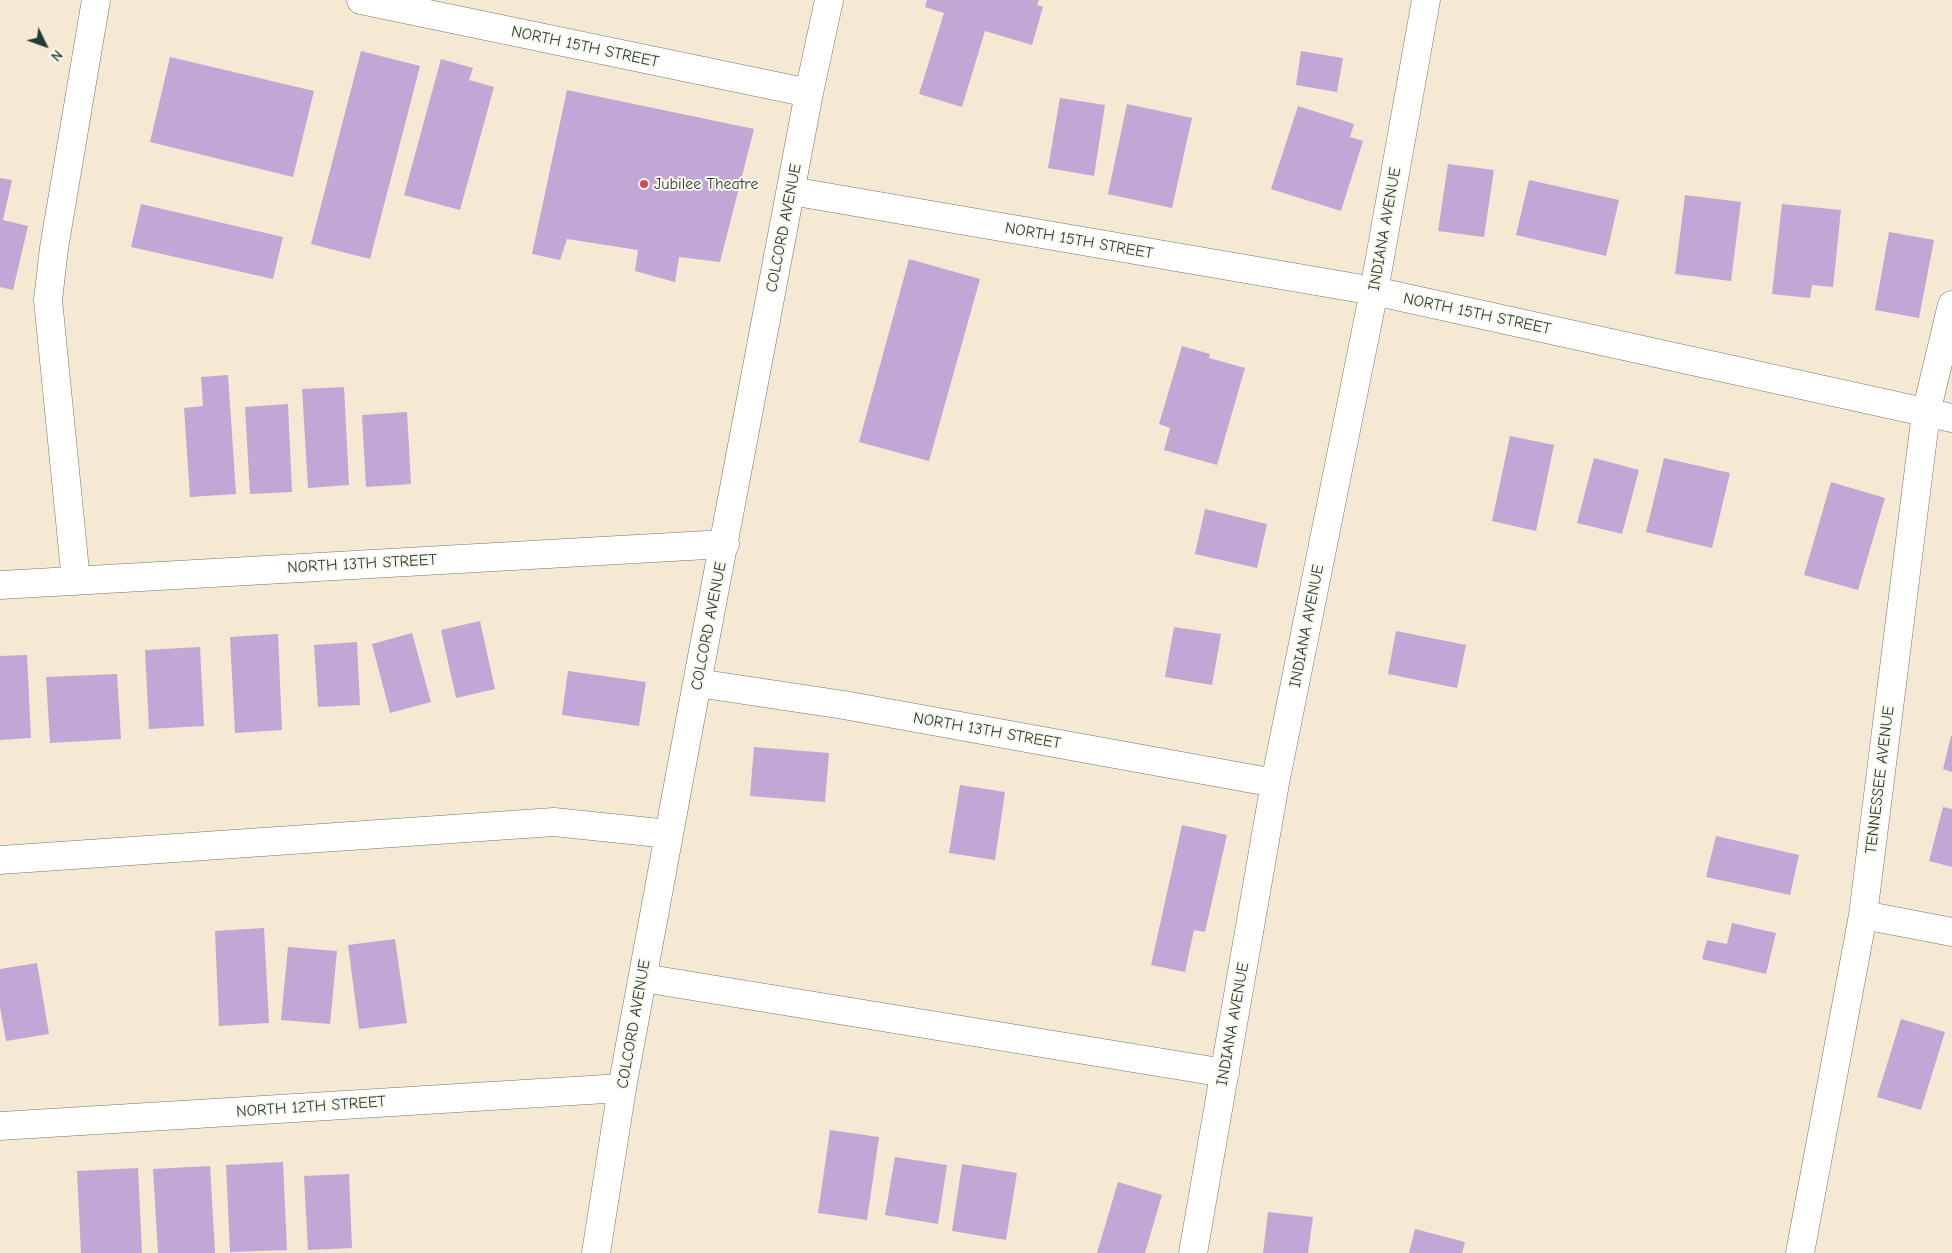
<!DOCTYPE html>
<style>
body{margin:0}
#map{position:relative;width:1952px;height:1253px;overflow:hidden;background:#f5e9d3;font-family:"Comic Neue",sans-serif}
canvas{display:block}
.north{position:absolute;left:20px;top:20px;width:50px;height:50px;-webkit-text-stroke:4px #fbf7ec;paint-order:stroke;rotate:132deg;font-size:14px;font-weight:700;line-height:20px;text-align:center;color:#1f3d34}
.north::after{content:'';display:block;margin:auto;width:18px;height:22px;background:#1f3d34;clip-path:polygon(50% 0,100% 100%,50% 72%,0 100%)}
</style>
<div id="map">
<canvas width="1952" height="1253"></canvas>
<div class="north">N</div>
</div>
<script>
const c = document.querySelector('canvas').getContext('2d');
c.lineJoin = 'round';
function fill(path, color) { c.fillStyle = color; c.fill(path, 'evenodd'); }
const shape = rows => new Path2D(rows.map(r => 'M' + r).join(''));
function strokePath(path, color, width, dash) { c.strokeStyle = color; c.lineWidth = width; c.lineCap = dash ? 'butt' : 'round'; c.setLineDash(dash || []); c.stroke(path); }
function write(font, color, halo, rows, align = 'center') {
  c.font = font + ' "Comic Neue",sans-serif'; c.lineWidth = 4; c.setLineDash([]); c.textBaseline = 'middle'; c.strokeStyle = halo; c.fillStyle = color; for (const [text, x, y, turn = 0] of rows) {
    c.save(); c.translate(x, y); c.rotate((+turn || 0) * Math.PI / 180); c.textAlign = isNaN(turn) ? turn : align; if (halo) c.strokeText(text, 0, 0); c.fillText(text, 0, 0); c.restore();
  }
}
const building = shape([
 [927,0,1039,0,1037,5,1043,7,1032,45,985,31,962,107,919,94,944,13,925,7],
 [361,51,420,66,370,259,311,244],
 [1301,51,1343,58,1337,92,1296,85],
 [170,57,314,91,293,177,150,142],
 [441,59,473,68,469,80,494,87,460,210,404,195],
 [567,90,754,129,720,262,679,257,675,282,635,271,638,250,567,239,560,260,532,254],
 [1060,98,1105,105,1094,176,1048,168],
 [1127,104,1192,118,1172,208,1108,194],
 [1298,106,1354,124,1350,137,1363,141,1341,211,1271,189],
 [1448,164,1494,170,1484,237,1438,231],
 [0,178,12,180,3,220,28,226,13,290,0,287],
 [1529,180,1619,200,1606,256,1516,235],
 [1685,195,1741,202,1731,281,1675,274],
 [141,204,283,237,273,279,131,247],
 [1782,204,1841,210,1833,287,1812,285,1810,298,1772,294],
 [1889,232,1934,240,1919,318,1875,310],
 [909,259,980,279,929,461,859,442],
 [1182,346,1210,354,1209,358,1245,368,1217,465,1164,450,1170,428,1159,424],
 [228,375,236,494,190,497,184,408,203,406,201,377],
 [344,387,349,485,308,488,302,389],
 [288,404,292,492,250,494,245,407],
 [407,412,411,484,366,487,362,415],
 [1510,436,1554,445,1536,531,1492,521],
 [1594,458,1639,470,1622,534,1577,523],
 [1664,458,1730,473,1712,548,1646,532],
 [1831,482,1885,498,1858,590,1804,575],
 [1205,509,1267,524,1257,568,1195,554],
 [480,621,495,689,456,698,441,630],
 [1174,627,1221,634,1212,685,1165,677],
 [1396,631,1466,645,1457,688,1388,674],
 [412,633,431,702,390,713,372,644],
 [278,634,282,730,235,733,230,637],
 [357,642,360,705,318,707,314,645],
 [200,647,204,726,149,729,145,650],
 [27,655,31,738,0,740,0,656],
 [568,671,646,682,639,726,562,715],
 [117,674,121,739,50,743,46,677],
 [1951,736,1952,736,1952,772,1943,769],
 [754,747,829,753,825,802,750,796],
 [960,785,1005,792,995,860,949,853],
 [1943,807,1952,809,1952,867,1929,861],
 [1182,825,1227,835,1205,932,1194,930,1185,972,1151,965],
 [1716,836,1799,855,1790,895,1706,877],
 [1732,923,1776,933,1766,974,1702,959,1707,940,1727,944],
 [264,928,269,1023,219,1026,215,931],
 [395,939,407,1023,359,1029,348,945],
 [288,947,337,951,330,1024,281,1020],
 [37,963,49,1034,6,1041,0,1007,0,969],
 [1901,1019,1945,1032,1921,1110,1877,1097],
 [830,1130,879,1137,867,1220,818,1213],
 [895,1157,947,1165,938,1224,885,1215],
 [283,1162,287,1250,230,1252,226,1165],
 [962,1164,1017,1173,1006,1240,952,1231],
 [210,1166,215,1253,158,1253,153,1169],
 [138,1168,142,1253,81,1253,77,1171],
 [349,1174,352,1248,308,1250,304,1176],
 [1118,1182,1162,1195,1145,1253,1097,1253],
 [1268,1212,1313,1217,1308,1253,1263,1253],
 [1415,1229,1465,1242,1462,1253,1409,1253]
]);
const minor = shape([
 [361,0,809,93],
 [791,191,1374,291,1952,418],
 [76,581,48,300,54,248,96,0],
 [0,585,725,544],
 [697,683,844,705,1275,783],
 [0,860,554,822,669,834],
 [1863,915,1952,932],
 [643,978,1225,1073],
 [0,1126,622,1088],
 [596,1253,622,1088,697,683,809,93,829,0],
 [1193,1253,1275,783,1374,291,1426,0],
 [1800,1253,1863,915,1926,413,1952,305]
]);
const markers = [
 [644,184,5,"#d1495b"]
];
const streetNames = [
 ["NORTH 15TH STREET",585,47,12],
 ["COLCORD AVENUE",784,228,-79],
 ["INDIANA AVENUE",1385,229,-80],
 ["NORTH 15TH STREET",1079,241,10],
 ["NORTH 15TH STREET",1477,314,12],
 ["NORTH 13TH STREET",362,564,-3],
 ["COLCORD AVENUE",709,626,-79],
 ["INDIANA AVENUE",1307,626,-79],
 ["NORTH 13TH STREET",987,731,10],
 ["TENNESSEE AVENUE",1880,780,-83],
 ["COLCORD AVENUE",634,1024,-80],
 ["INDIANA AVENUE",1233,1024,-80],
 ["NORTH 12TH STREET",311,1107,-4]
];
const poiNames = [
 ["Jubilee Theatre",654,184]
];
fill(building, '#c1a6d6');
strokePath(minor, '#6a796c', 29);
strokePath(minor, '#fff', 28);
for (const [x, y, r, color] of markers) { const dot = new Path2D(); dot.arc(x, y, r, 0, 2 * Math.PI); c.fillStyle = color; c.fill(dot); strokePath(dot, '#fbf7ec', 2); }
write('16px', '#1f3d34', '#fbf7ec', streetNames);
write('16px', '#1f3d34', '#fbf7ec', poiNames, 'left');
</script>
